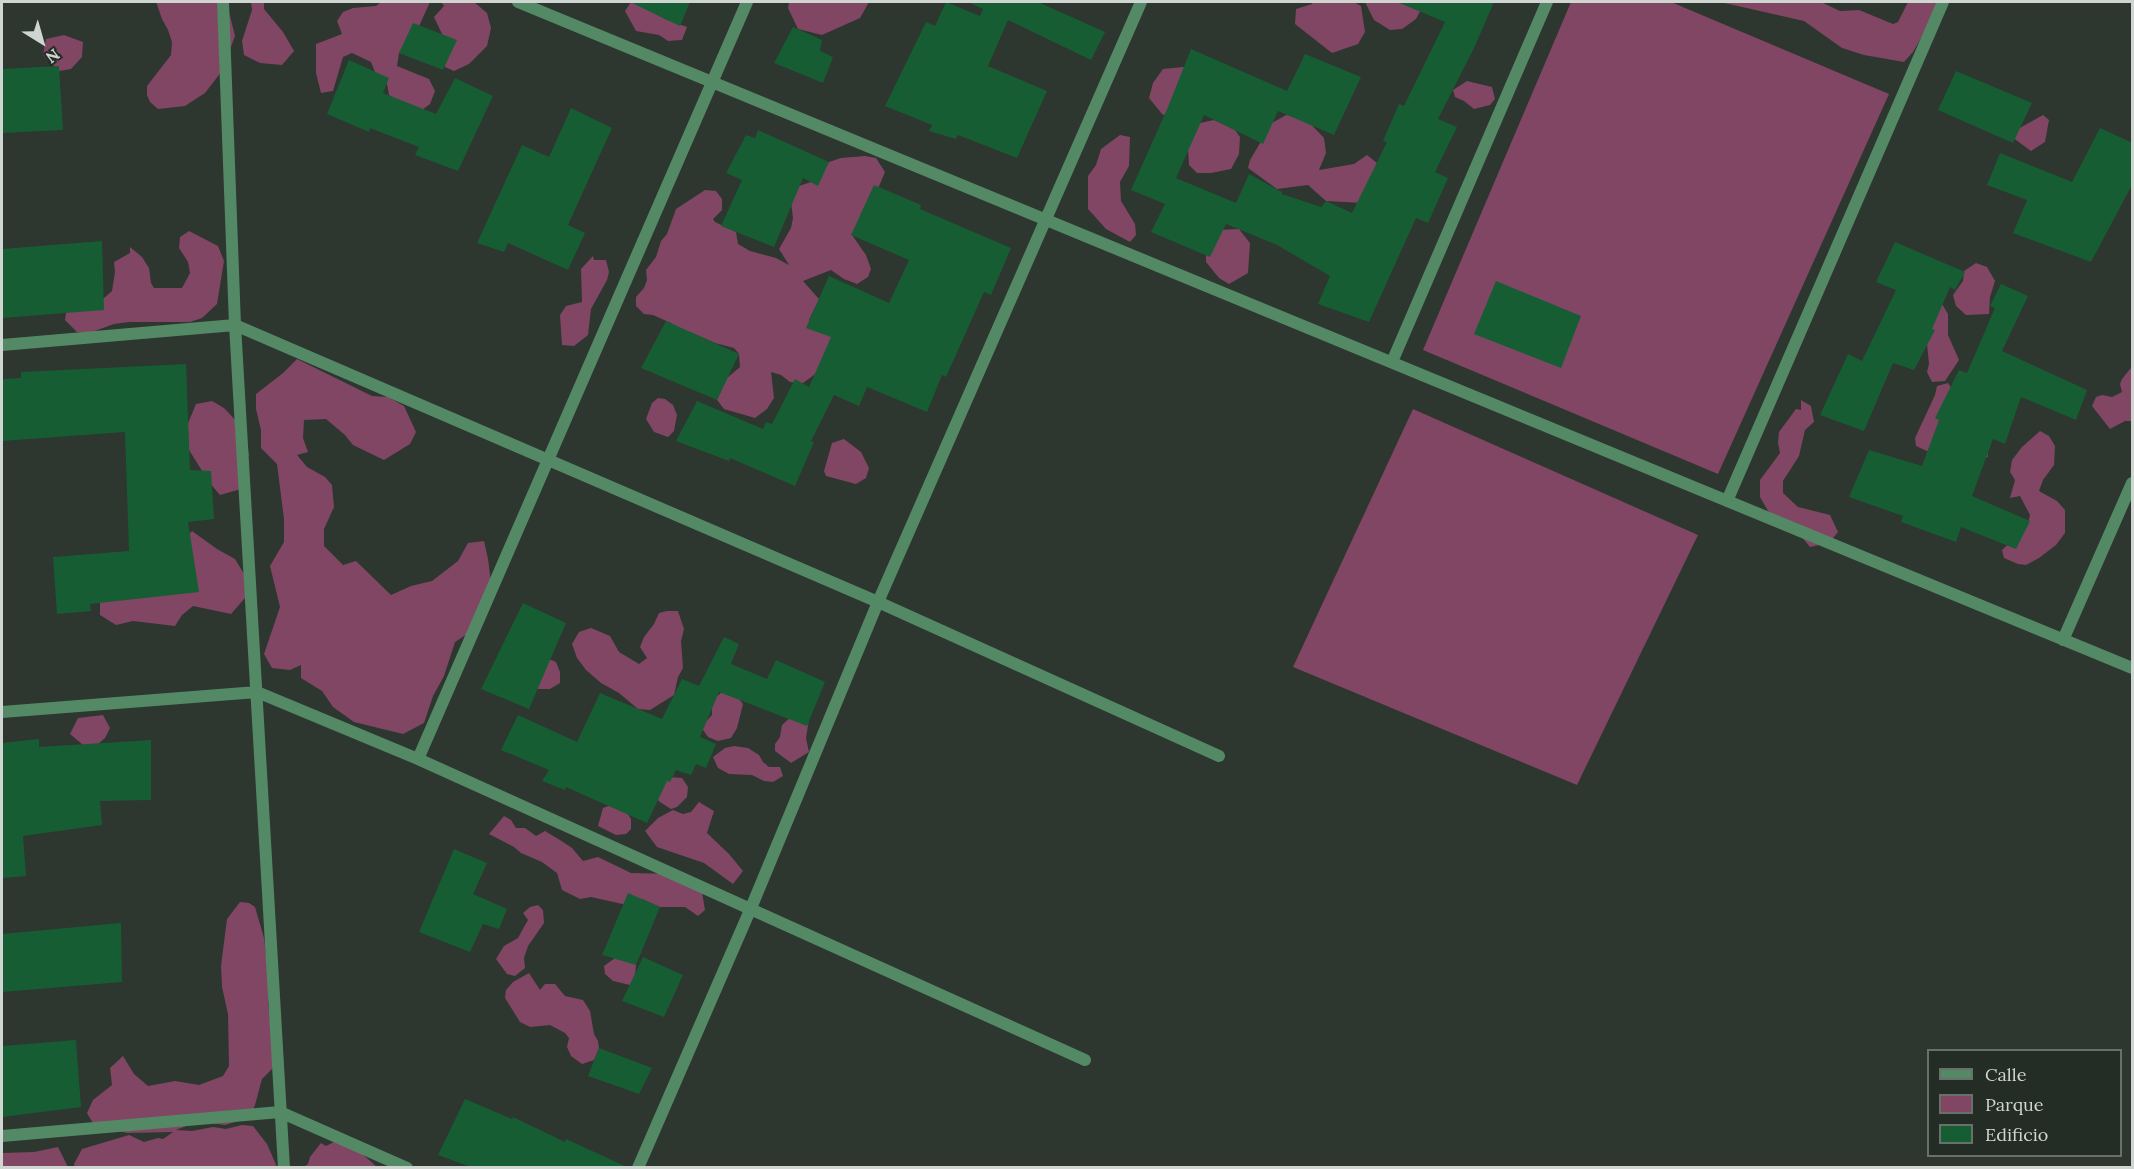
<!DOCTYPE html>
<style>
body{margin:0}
#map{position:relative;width:2134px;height:1169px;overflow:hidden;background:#2d362f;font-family:Lora,serif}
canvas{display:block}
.frame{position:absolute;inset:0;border:3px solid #cfd5d1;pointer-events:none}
.legend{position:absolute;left:1927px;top:1049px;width:195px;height:108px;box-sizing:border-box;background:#232c25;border:2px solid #68706a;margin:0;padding:8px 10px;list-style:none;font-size:18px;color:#cfd5d1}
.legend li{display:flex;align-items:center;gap:12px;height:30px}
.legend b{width:30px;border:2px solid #68706a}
.north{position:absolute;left:12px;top:12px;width:60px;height:60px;-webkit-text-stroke:4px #232c25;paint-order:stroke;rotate:143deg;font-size:16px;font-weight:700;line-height:24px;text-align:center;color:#cfd5d1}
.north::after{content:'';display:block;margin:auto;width:21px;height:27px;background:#cfd5d1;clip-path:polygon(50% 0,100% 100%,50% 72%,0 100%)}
</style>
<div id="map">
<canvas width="2134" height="1169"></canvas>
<div class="frame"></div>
<ul class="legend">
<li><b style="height:8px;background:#538964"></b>Calle</li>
<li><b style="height:16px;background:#814664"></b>Parque</li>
<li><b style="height:16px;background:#175d34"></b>Edificio</li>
</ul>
<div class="north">N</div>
</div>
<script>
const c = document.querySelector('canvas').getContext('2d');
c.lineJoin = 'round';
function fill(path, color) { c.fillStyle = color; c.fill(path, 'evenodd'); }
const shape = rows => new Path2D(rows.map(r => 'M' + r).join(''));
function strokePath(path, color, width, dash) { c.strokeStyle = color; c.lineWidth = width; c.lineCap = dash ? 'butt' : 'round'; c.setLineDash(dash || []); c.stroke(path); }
const green = shape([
 [156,2,225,2,230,16,235,36,222,71,205,93,185,106,158,109,150,102,147,95,147,86,171,55,172,42,168,30,162,19],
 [251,2,264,2,264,9,283,32,294,51,282,65,260,63,244,55,242,41,252,10],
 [381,2,430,2,415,35,399,53,397,66,429,79,435,91,430,104,418,113,389,95,387,84,375,72,371,62,352,53,343,57,333,91,321,93,316,73,316,44,342,34,337,21,343,12,353,8,376,6],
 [441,2,474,2,487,13,491,28,487,46,469,64,454,71,445,67,442,34,434,17,444,6],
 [631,2,651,2,654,13,665,19,687,27,682,40,668,41,659,35,636,31,625,11],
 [789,2,869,2,860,18,822,35,798,29,788,8],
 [1313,2,1354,2,1361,6,1365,32,1358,44,1332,53,1295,24,1296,9,1312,4],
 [1365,2,1425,2,1416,19,1402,29,1390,30,1374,20],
 [1571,2,1671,2,1889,94,1718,474,1423,350],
 [1720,2,1821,2,1840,11,1859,10,1893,24,1898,22,1908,2,1948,2,1928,26,1913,52,1904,62,1864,55,1842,48,1804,21],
 [64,35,83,42,82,57,71,69,59,71,43,55,46,39],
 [1194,66,1176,121,1162,114,1149,98,1153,83,1163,69],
 [1467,81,1492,87,1495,99,1490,105,1474,109,1464,101,1455,97,1453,90],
 [1286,115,1304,117,1324,138,1326,153,1319,170,1354,164,1367,155,1377,163,1363,203,1326,201,1308,185,1277,189,1248,168,1250,160,1272,123],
 [2043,115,2049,120,2045,142,2031,151,2012,137,2018,129],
 [1214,120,1235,130,1240,137,1239,154,1231,169,1211,173,1197,173,1189,165,1188,149,1200,123],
 [1120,135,1130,137,1129,166,1120,182,1121,201,1135,224,1136,235,1130,242,1106,229,1088,209,1088,176,1096,165,1101,149],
 [865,156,876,158,885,172,874,198,852,235,866,255,871,269,868,277,857,284,844,279,831,270,803,281,819,299,809,320,815,328,837,327,830,356,814,375,803,383,790,382,781,375,771,372,774,398,767,409,755,418,724,409,717,400,727,378,740,367,739,354,734,348,715,343,690,332,677,330,671,323,653,315,644,314,636,306,636,297,644,288,647,280,646,270,656,257,661,241,667,234,676,209,705,190,716,191,722,199,722,210,713,219,715,222,736,232,738,244,750,251,776,258,789,265,779,249,791,228,793,218,791,202,796,187,817,180,829,162,841,158],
 [1239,229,1250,243,1248,273,1229,284,1219,278,1206,262,1206,255,1215,246,1216,230],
 [189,231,218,246,224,261,217,304,202,318,190,322,129,322,114,324,89,333,77,332,65,320,66,313,84,304,103,299,112,291,115,272,114,262,130,253,130,247,142,257,149,268,151,283,154,288,182,288,190,273,188,262,179,248,180,237],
 [593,256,594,260,606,260,609,272,607,280,591,309,588,335,574,346,562,345,560,315,566,306,582,302,581,269],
 [1976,263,1987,267,1995,281,1990,297,1989,314,1966,315,1956,306,1953,295,1963,281,1964,271],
 [1936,294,1948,314,1948,335,1959,360,1945,381,1932,382,1927,372,1929,364,1927,344],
 [297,359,372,396,388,397,404,406,416,432,410,444,384,460,353,445,345,435,326,419,304,420,303,438,308,452,297,455,307,467,325,477,332,485,334,507,324,529,324,546,343,565,356,561,391,595,411,586,432,581,458,561,468,543,484,541,488,559,492,590,475,629,455,642,444,676,433,696,424,723,403,734,354,722,333,707,322,691,301,678,301,665,290,670,272,668,264,654,280,607,270,566,284,542,284,519,277,464,261,448,261,430,256,409,256,394,283,373],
 [2132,368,2132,421,2125,421,2110,429,2092,406,2096,397,2102,395,2112,397,2122,392,2120,384,2122,379,2130,369],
 [1948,383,1986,438,1988,457,1980,459,1941,446,1927,451,1916,446,1915,438,1935,395,1937,386],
 [658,398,665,399,673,405,677,415,674,431,668,437,654,432,646,419,652,403],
 [1801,400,1811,406,1814,422,1805,430,1799,456,1783,481,1783,493,1798,507,1830,515,1838,532,1829,543,1810,547,1795,529,1780,523,1768,511,1760,497,1760,480,1780,453,1778,443,1779,432,1796,409,1801,410],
 [212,401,224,408,241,426,249,454,241,489,220,495,209,482,189,450,186,428,196,404],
 [1413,409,1698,535,1577,785,1293,667],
 [2040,431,2049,436,2055,446,2054,465,2043,480,2039,491,2057,501,2065,510,2065,533,2056,545,2039,558,2026,565,2018,564,2004,558,2002,550,2027,527,2030,515,2020,496,2010,498,2015,480,2010,472,2012,460,2022,447],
 [844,439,861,452,869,468,866,478,856,484,826,476,824,471,832,443],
 [192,531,217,549,235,559,247,579,245,598,231,614,193,606,182,615,175,626,133,621,116,625,100,615,100,594,174,551],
 [667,611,678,611,684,629,681,641,683,668,678,677,674,695,650,710,638,709,619,693,601,683,586,670,577,658,572,644,579,632,591,628,610,636,619,652,639,664,647,658,640,647,644,637,654,624,659,613],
 [546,658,556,662,560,672,560,683,550,689,538,689,531,683],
 [722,692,736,695,743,704,737,728,731,738,718,741,708,737,701,727,712,715,712,708,716,697],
 [103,715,110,728,105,738,96,746,83,745,70,734,78,718],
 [792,716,809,719,806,738,809,752,791,763,775,751,775,744,780,737,782,725],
 [734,746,748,748,759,755,763,762,769,767,780,767,783,776,773,782,764,781,752,775,729,774,718,768,713,757,725,748],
 [668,777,682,778,688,787,687,797,677,807,671,809,660,802,654,796],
 [620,802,631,819,631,829,626,834,616,835,598,826,603,808],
 [699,802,714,811,707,833,729,854,743,871,733,884,704,863,657,847,645,831,658,818,673,810,683,814,691,812],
 [504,816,511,820,516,828,525,828,536,836,545,831,560,840,572,848,583,861,598,857,631,873,675,874,702,892,705,910,698,916,685,907,660,907,642,899,627,905,591,897,580,899,562,890,557,873,542,862,521,853,514,847,489,834],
 [240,902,249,903,255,907,264,938,270,988,268,1003,270,1020,283,1047,274,1067,262,1079,255,1105,249,1118,225,1125,210,1123,191,1124,176,1130,192,1131,213,1127,226,1129,242,1125,253,1126,267,1144,277,1167,75,1168,74,1164,82,1149,129,1135,144,1142,158,1138,163,1139,173,1132,127,1133,94,1125,87,1113,93,1100,112,1085,110,1068,123,1056,134,1074,148,1086,175,1081,199,1085,223,1076,229,1066,228,1014,222,987,221,966,227,919],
 [538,905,543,910,544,923,528,946,524,958,525,968,515,976,507,974,496,959,504,946,518,938,524,927,528,920,523,913,530,907],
 [615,958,626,959,636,965,635,976,630,985,613,981,605,974,604,966],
 [529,973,540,990,545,984,555,984,565,996,583,1000,590,1011,594,1034,598,1041,599,1048,594,1060,582,1064,571,1056,567,1047,569,1038,565,1033,550,1025,530,1027,520,1022,505,998,506,990,513,982],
 [338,1140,350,1143,377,1167,302,1168,308,1164,310,1157,321,1143,326,1146],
 [58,1147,68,1167,2,1167,2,1153,34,1152]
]);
const building = shape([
 [630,2,690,2,680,26],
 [946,2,980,16,983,9,968,2,1038,2,1105,32,1091,60,1008,20,988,66,1047,91,1017,158,958,135,956,139,929,131,932,125,885,106,926,22,935,26],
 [1397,2,1494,2,1474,48,1438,119,1457,127,1435,172,1448,178,1428,223,1416,218,1369,322,1318,304,1330,276,1277,245,1226,224,1210,257,1151,232,1165,204,1131,190,1168,107,1191,49,1287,91,1305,54,1361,77,1334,135,1278,111,1263,144,1204,115,1176,178,1236,203,1249,174,1282,192,1282,194,1321,207,1326,201,1352,213,1387,142,1383,141,1399,104,1404,106,1445,22],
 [413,23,457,40,443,70,399,53],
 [793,27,822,40,820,51,833,57,823,83,774,63],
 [349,60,389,78,383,93,436,114,455,78,493,96,458,171,415,155,419,147,370,128,369,132,327,114],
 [59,66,63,130,2,133,2,69],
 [1956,71,2032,103,2013,143,1938,110],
 [571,108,612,128,568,225,585,233,568,270,508,243,504,252,477,243,522,145,549,157],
 [2100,128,2133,143,2133,183,2091,262,2013,233,2027,200,1987,185,2000,153,2072,182],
 [758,130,829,162,818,186,803,178,774,247,721,226,742,180,726,173,746,135,755,138],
 [874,185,921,205,920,209,1011,248,991,295,984,292,946,377,942,375,927,412,867,387,859,406,834,395,811,441,814,442,795,486,730,458,729,461,676,441,697,401,763,429,766,422,772,424,795,379,809,387,831,337,806,328,829,276,889,303,909,260,851,235],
 [102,241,104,310,2,318,2,249],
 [1895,242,1965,272,1955,290,1950,287,1932,329,1935,330,1914,370,1893,363,1864,431,1820,415,1848,354,1862,361,1896,290,1876,282],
 [1496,281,1581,316,1561,368,1474,334],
 [2001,284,2028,296,2002,351,2087,390,2076,420,2021,397,2005,444,1993,439,1972,496,2030,521,2016,549,1961,527,1956,542,1901,522,1903,516,1849,497,1869,450,1922,466,1939,420,1935,418,1959,370,1967,373,1995,308,1990,306],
 [666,321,739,354,717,400,641,368],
 [186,364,190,470,211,471,214,519,188,522,199,592,90,604,91,611,57,614,53,557,129,551,125,432,2,441,2,379,21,378,21,372],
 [523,603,566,623,529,709,481,689],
 [724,637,739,644,731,664,767,679,776,660,825,682,807,726,719,692,700,737,716,744,706,768,696,764,691,775,676,770,670,782,667,781,647,823,566,787,565,790,542,781,549,770,501,750,518,715,577,742,600,693,662,719,682,679,699,686],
 [39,739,39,747,151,740,151,800,100,801,102,825,23,836,26,876,2,878,2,743],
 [454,849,487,863,473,894,507,909,499,929,483,924,470,952,419,932],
 [628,893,660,907,636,965,602,955],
 [121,923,122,982,2,992,2,934],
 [643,957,683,975,664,1017,622,1001],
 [76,1040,81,1107,2,1117,2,1046],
 [599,1048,652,1068,639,1094,588,1076],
 [465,1099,512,1119,513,1117,565,1142,566,1139,627,1167,471,1167,438,1155]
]);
const street = shape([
 [223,2,235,325,284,1168],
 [518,2,2132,668],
 [2,345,235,325,878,602,1219,756],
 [1392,362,1547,2],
 [1727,501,1943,2],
 [2063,640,2132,483],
 [2,712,257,692,418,759,1085,1060],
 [418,759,747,2],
 [2,1136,280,1112,407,1168],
 [638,1168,751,908,878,602,1141,2]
]);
fill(green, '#814664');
fill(building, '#175d34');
strokePath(street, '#538964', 12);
</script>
